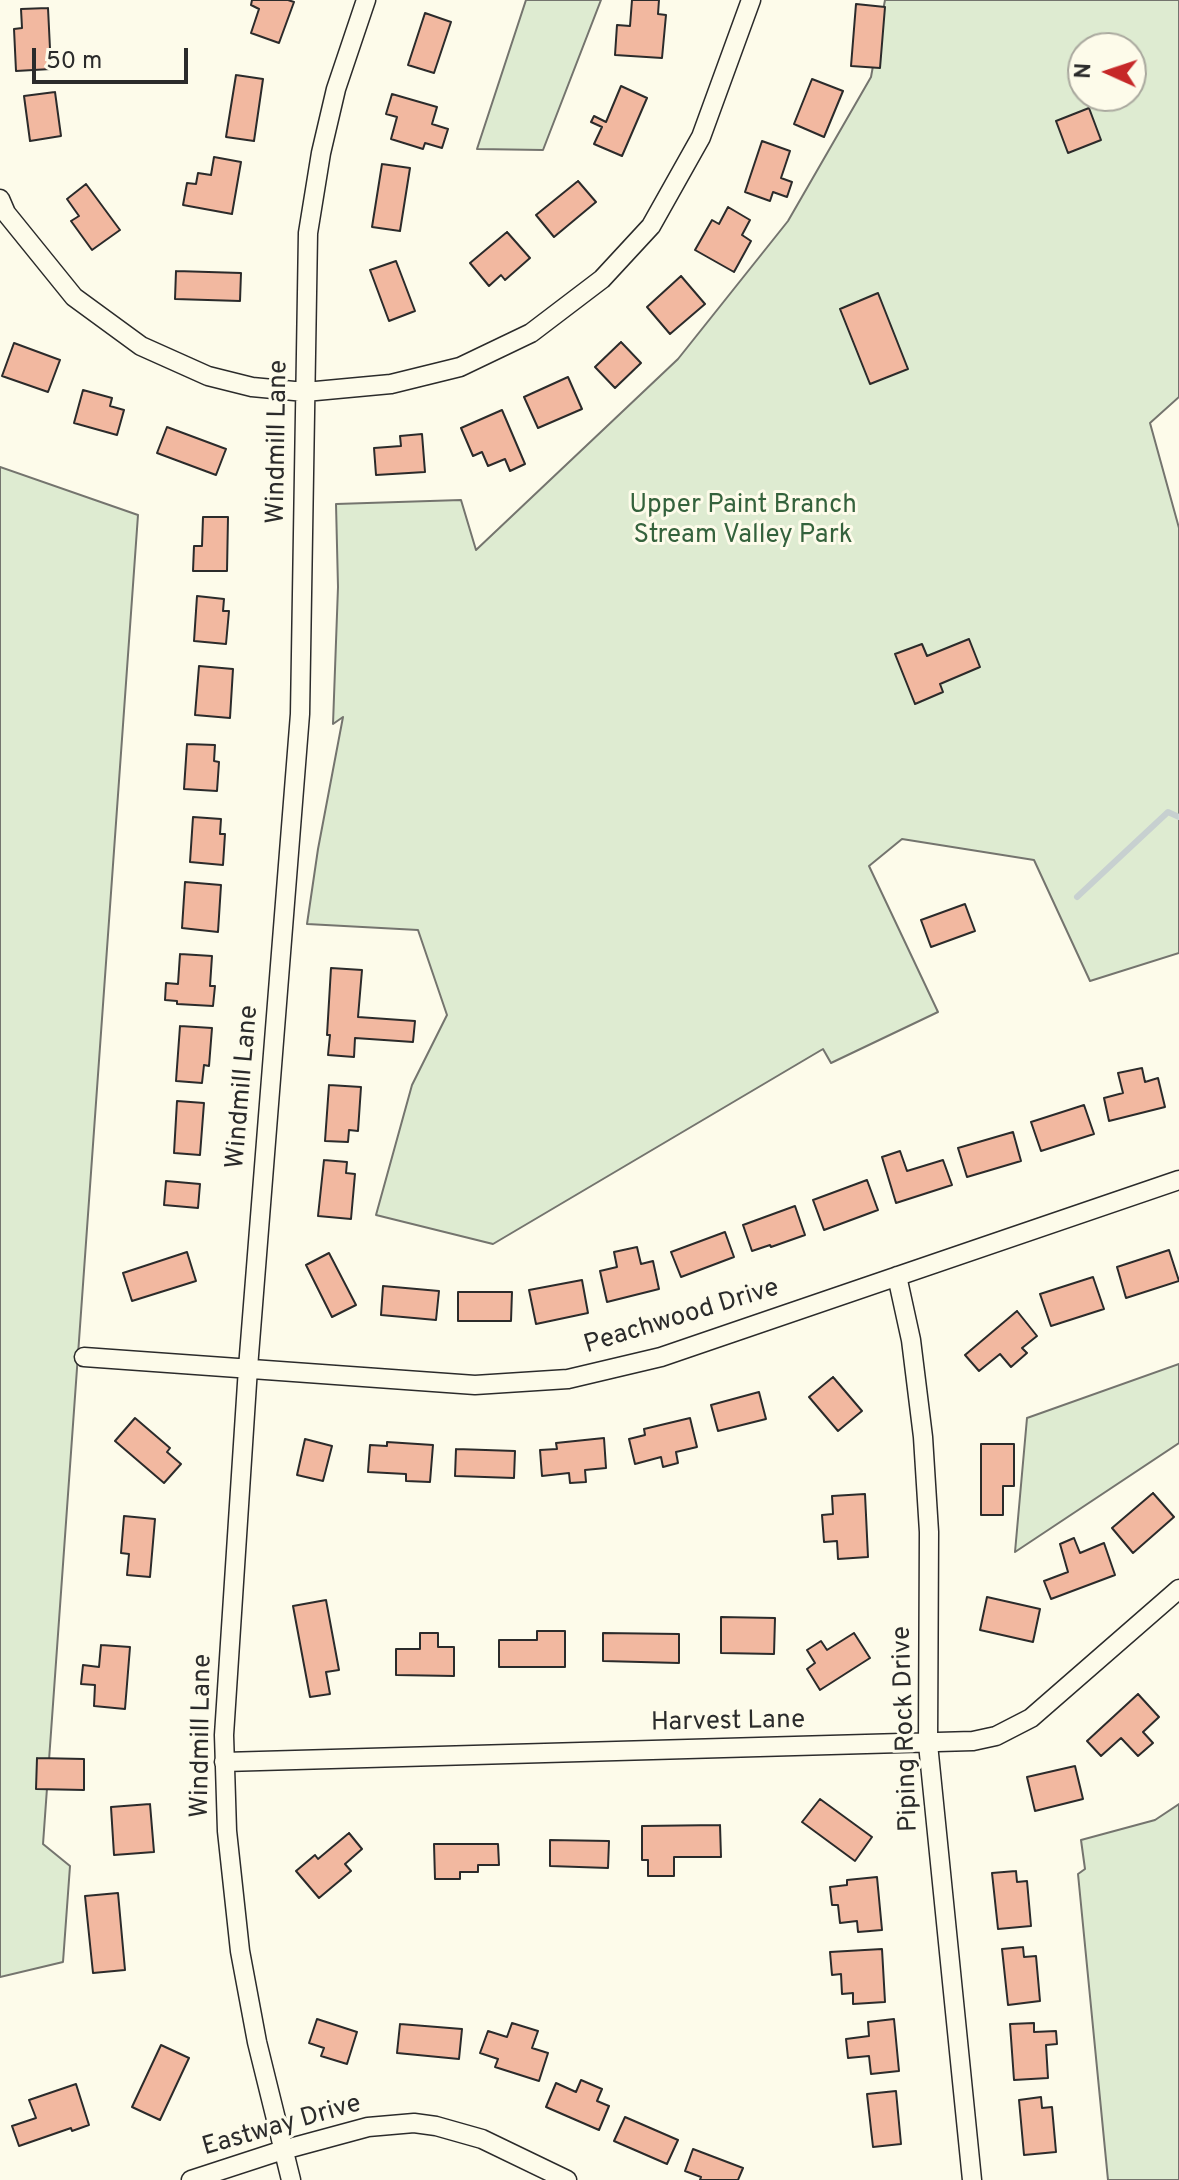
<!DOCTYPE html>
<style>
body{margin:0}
#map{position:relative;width:1179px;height:2180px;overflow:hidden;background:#fdfbea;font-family:Overpass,sans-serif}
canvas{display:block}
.north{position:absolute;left:1067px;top:32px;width:80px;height:80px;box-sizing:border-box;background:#fdfbea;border:2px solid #a9a89e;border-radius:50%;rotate:273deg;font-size:22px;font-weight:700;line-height:32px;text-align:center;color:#2b2b2b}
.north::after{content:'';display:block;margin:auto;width:28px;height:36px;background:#c62828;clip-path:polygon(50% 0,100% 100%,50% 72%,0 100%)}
.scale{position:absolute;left:32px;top:48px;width:156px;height:36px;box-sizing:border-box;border:4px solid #2b2b2b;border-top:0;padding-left:10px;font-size:24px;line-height:28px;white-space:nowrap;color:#2b2b2b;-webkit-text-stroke:6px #fdfbea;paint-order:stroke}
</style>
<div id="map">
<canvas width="1179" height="2180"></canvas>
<div class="north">N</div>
<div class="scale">50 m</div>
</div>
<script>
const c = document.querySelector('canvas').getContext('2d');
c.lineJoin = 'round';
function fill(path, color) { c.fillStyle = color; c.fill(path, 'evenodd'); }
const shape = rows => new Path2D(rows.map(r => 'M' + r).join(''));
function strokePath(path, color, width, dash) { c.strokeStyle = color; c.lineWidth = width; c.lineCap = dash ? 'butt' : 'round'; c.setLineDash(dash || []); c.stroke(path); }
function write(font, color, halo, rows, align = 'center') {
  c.font = font + ' Overpass,sans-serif'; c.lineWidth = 6; c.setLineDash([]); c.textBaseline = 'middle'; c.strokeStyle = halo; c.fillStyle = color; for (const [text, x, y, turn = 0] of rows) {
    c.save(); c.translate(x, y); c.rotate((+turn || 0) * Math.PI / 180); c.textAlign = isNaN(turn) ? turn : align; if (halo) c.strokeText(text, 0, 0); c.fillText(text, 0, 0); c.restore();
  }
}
const green = shape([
 [526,0,601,0,543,150,477,149,526,0],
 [885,0,1179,0,1179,397,1150,423,1179,528,1179,953,1090,981,1034,860,902,839,869,866,938,1012,831,1063,823,1049,493,1244,376,1215,412,1085,447,1015,418,930,307,924,318,849,343,717,333,724,338,587,336,504,461,500,476,550,678,359,788,221,871,77,885,0],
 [1083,48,1131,48,1131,96,1083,96,1083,48],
 [0,467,138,515,43,1844,70,1866,63,1962,0,1977,0,467],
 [1179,1364,1179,1443,1015,1552,1027,1418,1179,1364],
 [1179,1804,1179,2180,1108,2180,1078,1874,1085,1869,1081,1840,1155,1820,1179,1804]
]);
const stream = shape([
 [1077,897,1168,812,1179,817]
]);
const building = shape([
 [252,0,288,0,294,2,279,43,251,33,259,9,251,5,252,0],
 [632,0,659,0,658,14,666,15,662,58,615,55,617,25,630,26,632,0],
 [856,4,885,7,880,68,851,66,856,4],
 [48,8,51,69,16,71,14,29,22,28,21,9,48,8],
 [425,13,451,22,434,73,408,65,425,13],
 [236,75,263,79,254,141,226,137,236,75],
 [812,79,843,91,824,137,794,124,812,79],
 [621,86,647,98,622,156,594,144,602,127,591,122,594,116,606,122,621,86],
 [55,92,61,136,30,141,24,96,55,92],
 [392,94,437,107,432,124,448,129,442,148,425,143,423,149,391,139,397,117,386,114,392,94],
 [1089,108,1101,140,1068,153,1056,121,1089,108],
 [762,141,790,151,781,178,792,182,787,197,773,192,770,201,745,192,762,141],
 [214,157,241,162,232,214,183,205,187,183,196,184,198,173,211,175,214,157],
 [382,164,410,168,400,231,372,227,382,164],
 [578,181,596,202,554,237,536,215,578,181],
 [86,184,120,230,92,250,71,221,79,216,67,199,86,184],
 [728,207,750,220,742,235,751,241,734,272,695,250,712,220,719,224,728,207],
 [507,232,530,258,505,280,501,275,489,286,470,263,507,232],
 [396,261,415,311,389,321,370,270,396,261],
 [176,271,241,273,240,301,175,299,176,271],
 [681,276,705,304,670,334,647,307,681,276],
 [878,293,908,369,870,384,840,309,878,293],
 [621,342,641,363,615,388,595,367,621,342],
 [14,343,60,360,48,392,2,376,14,343],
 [568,377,582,409,538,428,524,397,568,377],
 [83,390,112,398,110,406,124,410,117,435,74,423,83,390],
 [502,410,525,464,510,471,505,459,488,466,482,452,473,456,461,428,502,410],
 [167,427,226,449,216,475,157,453,167,427],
 [422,434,425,472,376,475,374,448,401,446,400,436,422,434],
 [203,517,228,517,227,571,193,571,194,546,202,546,203,517],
 [197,596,224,599,223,611,229,611,226,644,194,641,197,596],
 [969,639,980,667,940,684,943,692,915,704,895,654,922,644,927,656,969,639],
 [199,666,233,669,230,718,195,715,199,666],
 [187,744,215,745,214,761,219,762,217,791,184,789,187,744],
 [193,817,221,819,220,834,225,834,223,865,190,862,193,817],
 [185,882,221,885,218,932,182,928,185,882],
 [965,904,975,931,931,947,921,920,965,904],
 [180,954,212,956,210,986,215,986,213,1006,177,1004,177,1001,165,1000,166,983,178,984,180,954],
 [331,968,362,970,358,1017,415,1021,413,1042,355,1038,354,1057,328,1055,330,1035,327,1035,331,968],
 [180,1026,212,1028,209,1066,204,1065,202,1083,176,1081,180,1026],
 [1142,1068,1145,1082,1158,1078,1165,1107,1109,1121,1104,1098,1123,1093,1118,1073,1142,1068],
 [329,1085,361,1087,358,1131,349,1130,348,1142,325,1141,329,1085],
 [177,1101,204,1103,200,1155,174,1153,177,1101],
 [1084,1105,1094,1134,1041,1151,1031,1122,1084,1105],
 [1013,1132,1021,1161,967,1177,958,1148,1013,1132],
 [900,1151,907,1171,943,1160,952,1185,896,1203,882,1157,900,1151],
 [324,1160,347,1162,346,1173,355,1174,351,1219,318,1216,324,1160],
 [867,1180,878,1210,824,1230,813,1200,867,1180],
 [166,1181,200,1184,198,1208,164,1205,166,1181],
 [795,1206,805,1235,771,1247,770,1245,752,1251,743,1225,795,1206],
 [725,1232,734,1257,681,1277,671,1252,725,1232],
 [637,1247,641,1264,653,1261,659,1289,607,1302,600,1271,617,1267,614,1252,637,1247],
 [1169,1250,1179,1281,1126,1298,1117,1267,1169,1250],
 [187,1252,196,1281,132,1301,123,1273,187,1252],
 [329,1253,356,1305,332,1317,306,1265,329,1253],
 [1093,1277,1104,1309,1051,1326,1040,1294,1093,1277],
 [582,1280,588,1313,536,1324,529,1290,582,1280],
 [383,1286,439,1291,436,1320,381,1315,383,1286],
 [458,1292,512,1292,511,1321,458,1321,458,1292],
 [1017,1311,1037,1336,1022,1348,1027,1353,1011,1367,1000,1354,979,1371,965,1355,1017,1311],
 [833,1377,862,1411,838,1431,809,1397,833,1377],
 [759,1392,766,1419,718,1431,711,1405,759,1392],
 [135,1418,170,1448,167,1452,181,1464,164,1483,115,1441,135,1418],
 [690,1418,697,1447,676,1452,678,1463,663,1467,661,1457,635,1464,629,1439,645,1435,644,1429,690,1418],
 [604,1438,606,1468,585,1470,586,1482,570,1483,569,1473,542,1476,540,1450,557,1449,556,1443,604,1438],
 [305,1439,332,1446,323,1481,297,1475,305,1439],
 [387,1442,433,1445,430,1482,406,1481,406,1474,368,1472,370,1445,387,1446,387,1442],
 [981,1444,1014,1444,1014,1486,1003,1486,1003,1515,981,1515,981,1444],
 [456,1449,515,1451,514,1478,455,1476,456,1449],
 [1153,1493,1174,1517,1133,1553,1112,1528,1153,1493],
 [865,1494,868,1557,838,1559,837,1541,824,1542,822,1515,833,1514,832,1496,865,1494],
 [124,1516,155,1519,150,1577,127,1575,129,1554,121,1553,124,1516],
 [1074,1538,1080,1553,1104,1543,1115,1575,1051,1599,1044,1581,1068,1572,1060,1544,1074,1538],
 [987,1597,1040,1609,1033,1642,980,1630,987,1597],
 [326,1600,339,1670,326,1672,330,1694,310,1697,293,1606,326,1600],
 [721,1617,775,1618,774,1654,721,1653,721,1617],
 [537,1631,565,1631,565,1667,499,1667,499,1640,537,1640,537,1631],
 [420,1633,438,1633,438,1647,454,1647,454,1676,396,1675,396,1649,420,1649,420,1633],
 [603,1633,679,1634,679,1663,603,1661,603,1633],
 [854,1633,870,1658,820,1690,807,1669,815,1663,807,1650,821,1641,827,1650,854,1633],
 [101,1645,130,1647,125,1709,94,1706,95,1685,81,1684,83,1665,99,1667,101,1645],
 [1138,1694,1159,1717,1143,1732,1153,1743,1138,1756,1121,1738,1101,1756,1087,1741,1138,1694],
 [37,1758,84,1759,84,1790,36,1789,37,1758],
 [1075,1766,1083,1799,1035,1811,1027,1777,1075,1766],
 [820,1799,872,1837,855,1861,802,1822,820,1799],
 [150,1804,154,1852,114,1855,111,1807,150,1804],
 [720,1825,721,1857,674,1857,674,1876,648,1876,648,1860,642,1860,642,1826,720,1825],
 [349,1833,362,1849,345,1864,351,1871,319,1898,296,1871,315,1855,318,1859,349,1833],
 [550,1840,609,1841,608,1868,550,1866,550,1840],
 [434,1844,498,1844,499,1865,478,1865,478,1872,460,1872,460,1879,435,1879,434,1844],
 [1016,1871,1017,1882,1027,1881,1031,1926,998,1929,992,1873,1016,1871],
 [877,1877,882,1930,858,1932,857,1921,840,1923,838,1905,832,1905,830,1887,847,1885,847,1880,877,1877],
 [118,1893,125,1970,93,1973,85,1896,118,1893],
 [1023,1947,1024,1957,1036,1956,1040,2001,1008,2005,1002,1949,1023,1947],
 [882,1949,885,2002,853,2004,853,1993,842,1994,841,1974,832,1975,830,1952,882,1949],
 [317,2019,357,2032,347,2064,321,2056,324,2048,309,2043,317,2019],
 [894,2019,899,2071,871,2074,869,2056,848,2058,846,2039,869,2036,868,2022,894,2019],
 [512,2023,538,2031,532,2048,548,2053,539,2081,495,2067,498,2059,480,2053,488,2031,507,2037,512,2023],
 [1034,2023,1034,2032,1056,2031,1057,2044,1046,2045,1048,2078,1014,2080,1010,2024,1034,2023],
 [400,2024,462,2029,459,2059,397,2053,400,2024],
 [161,2045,189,2058,160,2120,132,2107,161,2045],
 [581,2080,602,2089,597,2101,609,2106,599,2130,546,2107,556,2083,576,2092,581,2080],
 [76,2084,89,2125,72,2131,71,2128,19,2146,12,2126,36,2118,29,2100,76,2084],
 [896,2091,901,2144,873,2147,867,2094,896,2091],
 [1041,2097,1042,2108,1052,2107,1056,2152,1024,2155,1019,2100,1041,2097],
 [625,2117,678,2140,667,2164,614,2141,625,2117],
 [693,2149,743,2168,738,2180,700,2180,701,2177,685,2171,693,2149]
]);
const minor = shape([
 [0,199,6,213,74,297,141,346,208,376,252,387,305,392,391,384,460,367,531,333,602,279,651,226,701,137,751,0],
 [897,1276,911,1340,923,1437,929,1532,928,1744,972,2180],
 [84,1357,475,1385,568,1379,661,1357,1179,1180],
 [224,1762,973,1741,996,1736,1031,1718,1179,1589],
 [191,2180,283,2150,368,2127,414,2123,436,2126,482,2139,567,2180],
 [291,2180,257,2042,240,1951,227,1831,224,1735,248,1368,300,714,308,233,321,153,336,89,366,0]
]);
const streetNames = [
 ["Windmill Lane",279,442,-89],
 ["Windmill Lane",244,1087,-85],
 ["Peachwood Drive",682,1318,-17],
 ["Harvest Lane",728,1723,-1],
 ["Piping Rock Drive",907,1729,-92],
 ["Windmill Lane",203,1736,-89],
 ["Eastway Drive",282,2127,-16]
];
const parkNames = [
 ["Upper Paint Branch",743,507],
 ["Stream Valley Park",743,537]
];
fill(green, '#deebd1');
strokePath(green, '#74746e', 2);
strokePath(stream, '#c7d0d0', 6);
fill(building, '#f2b8a0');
strokePath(building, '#2b2b2b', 2);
strokePath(minor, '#2b2b2b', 21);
strokePath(minor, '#fdfbea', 18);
write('26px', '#2b2b2b', '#fdfbea', streetNames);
write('26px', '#34623c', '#fdfbea', parkNames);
</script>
